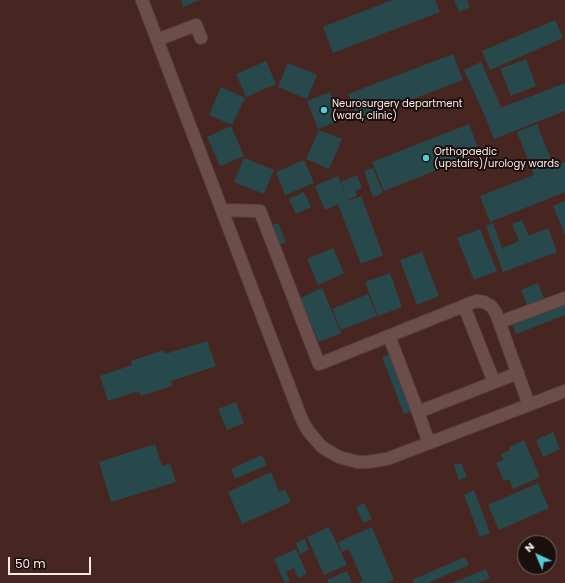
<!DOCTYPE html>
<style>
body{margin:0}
#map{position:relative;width:565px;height:583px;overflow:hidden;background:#3b211f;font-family:Poppins,sans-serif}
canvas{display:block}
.north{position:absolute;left:517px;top:535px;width:40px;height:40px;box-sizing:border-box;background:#1a0f0d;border:1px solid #746765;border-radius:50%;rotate:316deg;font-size:11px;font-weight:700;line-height:16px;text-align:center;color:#fceae8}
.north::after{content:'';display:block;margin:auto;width:14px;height:18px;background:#52ccd6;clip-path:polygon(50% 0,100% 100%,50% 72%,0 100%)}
.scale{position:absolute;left:8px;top:557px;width:83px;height:18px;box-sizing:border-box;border:2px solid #fceae8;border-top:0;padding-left:5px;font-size:12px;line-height:14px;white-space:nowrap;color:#fceae8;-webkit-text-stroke:3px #1a0f0d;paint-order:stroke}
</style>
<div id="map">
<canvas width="565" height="583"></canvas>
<div class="north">N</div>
<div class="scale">50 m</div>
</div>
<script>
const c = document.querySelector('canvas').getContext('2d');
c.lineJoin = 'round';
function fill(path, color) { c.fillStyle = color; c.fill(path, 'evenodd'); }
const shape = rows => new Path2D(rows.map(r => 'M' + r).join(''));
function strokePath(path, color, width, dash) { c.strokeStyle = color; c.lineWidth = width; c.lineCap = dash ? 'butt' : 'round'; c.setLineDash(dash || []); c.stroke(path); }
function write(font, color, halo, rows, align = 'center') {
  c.font = font + ' Poppins,sans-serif'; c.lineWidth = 4; c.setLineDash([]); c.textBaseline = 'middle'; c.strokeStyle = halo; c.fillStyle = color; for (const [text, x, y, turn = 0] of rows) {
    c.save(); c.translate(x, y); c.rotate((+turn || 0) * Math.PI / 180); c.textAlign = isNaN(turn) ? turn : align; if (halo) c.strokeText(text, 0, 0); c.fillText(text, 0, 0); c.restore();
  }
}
const built = shape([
 [0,0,565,0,565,583,0,583],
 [525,543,549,543,549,567,525,567]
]);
const building = shape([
 [181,0,200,0,183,7],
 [392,0,435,0,440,12,333,53,323,27],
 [454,0,467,0,470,7,459,12],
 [555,20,563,38,490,70,482,51],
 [453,54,463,80,358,120,348,94],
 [526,59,536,86,511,96,500,69],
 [266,61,276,84,246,97,236,74],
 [481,62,501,107,490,112,565,83,565,111,494,139,484,114,464,70],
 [288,63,317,75,307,99,278,87],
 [221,87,245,98,232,125,209,115],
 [330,92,341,120,318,129,307,101],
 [469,124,480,153,384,191,372,162],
 [537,124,554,167,565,162,565,192,490,222,480,196,534,175,517,132],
 [231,126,244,156,220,166,207,137],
 [319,130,342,139,329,169,306,159],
 [244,158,274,170,264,194,234,182],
 [304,160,314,183,285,195,276,172],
 [373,168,383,193,373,197,364,171],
 [357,175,362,188,355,191,357,196,348,200,341,182],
 [338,176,348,201,361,196,383,255,361,264,338,204,325,210,315,186],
 [304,192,311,207,296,214,289,199],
 [565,201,565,235,553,206],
 [522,220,529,236,548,228,557,252,503,272,486,226,493,223,502,248,519,241,512,224],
 [278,223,286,242,278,245,270,226],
 [480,229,497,271,474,280,457,238],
 [333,248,344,273,318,285,307,259],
 [422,252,439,296,417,305,400,260],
 [390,273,402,307,378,316,365,282],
 [538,283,545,301,528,308,521,290],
 [322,288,341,333,319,342,300,298],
 [368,294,377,316,341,330,332,309],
 [565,304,565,315,516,334,512,324],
 [207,341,216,366,171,381,172,386,141,396,139,391,108,401,100,376,132,365,131,361,164,350,165,354],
 [392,353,414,410,404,414,382,357],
 [236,402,244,423,227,430,218,409],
 [553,432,560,449,543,457,536,440],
 [524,440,540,477,513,489,509,479,504,481,496,463,503,460,501,454,510,450,509,447],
 [155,444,162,466,170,464,176,482,111,502,99,462],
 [262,455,267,465,235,479,231,469],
 [461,463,467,477,459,480,454,465],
 [271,472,279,492,285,489,291,502,242,524,228,492],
 [538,483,549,508,499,530,488,505],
 [474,490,490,533,480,537,464,495],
 [364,503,372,519,363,523,356,507],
 [329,527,347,565,324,575,307,537],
 [372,527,394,580,386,583,358,583,363,581,349,549,342,552,338,542],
 [305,539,309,550,300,554,296,543],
 [296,549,307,574,298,578,294,568,286,572,290,581,285,583,274,559],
 [465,557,469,565,428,583,414,583,412,580],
 [486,569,490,578,478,583,452,583],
 [347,571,352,583,329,583,327,580]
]);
const minor = shape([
 [142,0,300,415,304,424,309,432,322,447,330,452,339,457,358,462,367,462,387,459,565,391],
 [157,40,196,25,201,38],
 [222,210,260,211,319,364,476,301,484,302,491,306,496,313,529,405],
 [464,306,494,382],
 [500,322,565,298],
 [389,336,418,412,429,443],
 [418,412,518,373]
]);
const markers = [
 [324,110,4,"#52ccd6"],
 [426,158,4,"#52ccd6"]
];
const poiNames = [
 ["Neurosurgery department",332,104],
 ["(ward, clinic)",332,116],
 ["Orthopaedic",434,152],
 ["(upstairs)/urology wards",434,164]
];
fill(built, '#472622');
fill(building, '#27494c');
strokePath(minor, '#56403e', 14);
strokePath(minor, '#6b4e4a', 12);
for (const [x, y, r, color] of markers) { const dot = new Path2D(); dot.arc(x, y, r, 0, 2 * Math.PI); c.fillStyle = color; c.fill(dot); strokePath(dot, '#1a0f0d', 1.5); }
write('10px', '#fceae8', '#1a0f0d', poiNames, 'left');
</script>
